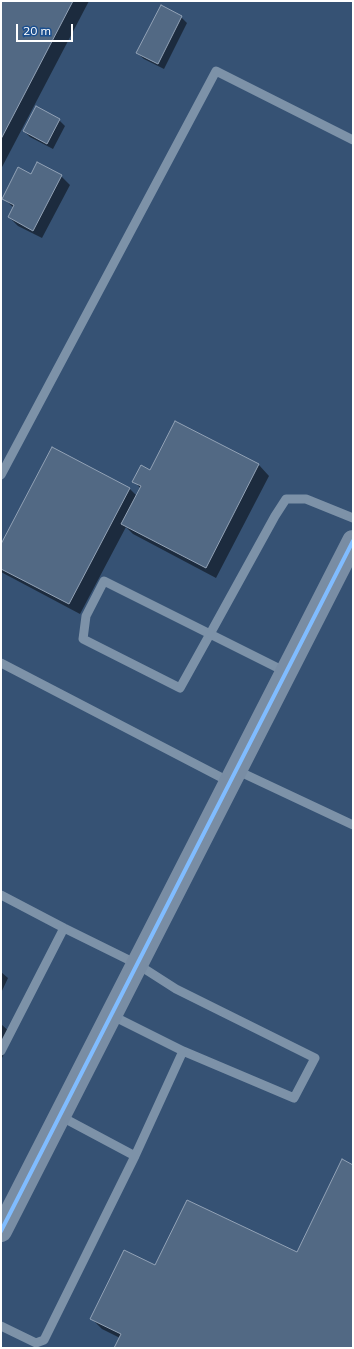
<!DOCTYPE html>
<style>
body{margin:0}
#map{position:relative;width:354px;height:1349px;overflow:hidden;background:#365274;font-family:Mulish,sans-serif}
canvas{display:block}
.frame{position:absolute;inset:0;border:2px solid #fff;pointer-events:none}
.scale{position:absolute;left:16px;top:24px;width:57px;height:18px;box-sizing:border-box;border:2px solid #fff;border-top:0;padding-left:5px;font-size:12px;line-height:14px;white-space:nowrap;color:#fff;-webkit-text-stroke:3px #1b4f8f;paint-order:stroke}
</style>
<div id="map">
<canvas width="354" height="1349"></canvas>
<div class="frame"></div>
<div class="scale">20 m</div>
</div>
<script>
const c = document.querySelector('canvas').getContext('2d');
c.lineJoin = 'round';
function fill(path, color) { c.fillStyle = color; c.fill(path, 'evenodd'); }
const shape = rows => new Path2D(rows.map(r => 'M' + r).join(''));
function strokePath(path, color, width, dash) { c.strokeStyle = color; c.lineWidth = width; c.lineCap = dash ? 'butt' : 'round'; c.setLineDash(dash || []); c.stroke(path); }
const shadow = shape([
 [1,1,89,1,1,169],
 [181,17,187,23,164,69,144,59,137,53],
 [59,120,65,126,53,149,30,137,24,131],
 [31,175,61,176,70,185,42,238,18,226,9,217,14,208,3,198],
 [176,422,259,465,269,476,216,578,133,534,126,527,80,614,1,572,1,546,52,448,130,489,137,496,141,489,134,481,150,471],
 [1,972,8,978,1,993],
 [1,1024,13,1035,1,1060],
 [353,1166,353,1348,116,1348,120,1338,102,1329,92,1319,156,1266,297,1254]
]);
const building = shape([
 [1,1,73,1,1,139,1,1],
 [161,5,182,16,158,64,136,53,161,5],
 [36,106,60,119,47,144,23,131,36,106],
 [37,162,62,175,33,231,8,217,14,205,2,199,18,167,31,174,37,162],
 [175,421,259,464,206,568,121,524,141,486,132,482,141,465,150,470,175,421],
 [52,447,130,488,69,604,1,569,1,544,52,447],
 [342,1159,353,1165,353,1348,114,1348,121,1334,90,1319,124,1250,155,1265,187,1200,297,1252,342,1159]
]);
const lane = shape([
 [1,475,216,71,353,140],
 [1,663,230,782],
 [286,672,104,581,86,616,83,639,180,688,210,634,275,516,286,499,306,499,353,518],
 [236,770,353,825],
 [1,895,64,928,137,964,176,989,315,1058,294,1098,183,1051],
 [111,1015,183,1051,135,1156],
 [1,1051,64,928],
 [1,1326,36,1343,44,1340,135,1156,60,1116]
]);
const secondary = shape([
 [1,1231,353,541]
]);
const cycleway = shape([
 [1,1231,353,541]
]);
fill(shadow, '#0007');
fill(building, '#526984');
strokePath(building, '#92a2b6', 1);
strokePath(lane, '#7d92a8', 9);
strokePath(secondary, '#798da4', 22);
strokePath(cycleway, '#80bcff', 4);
</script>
